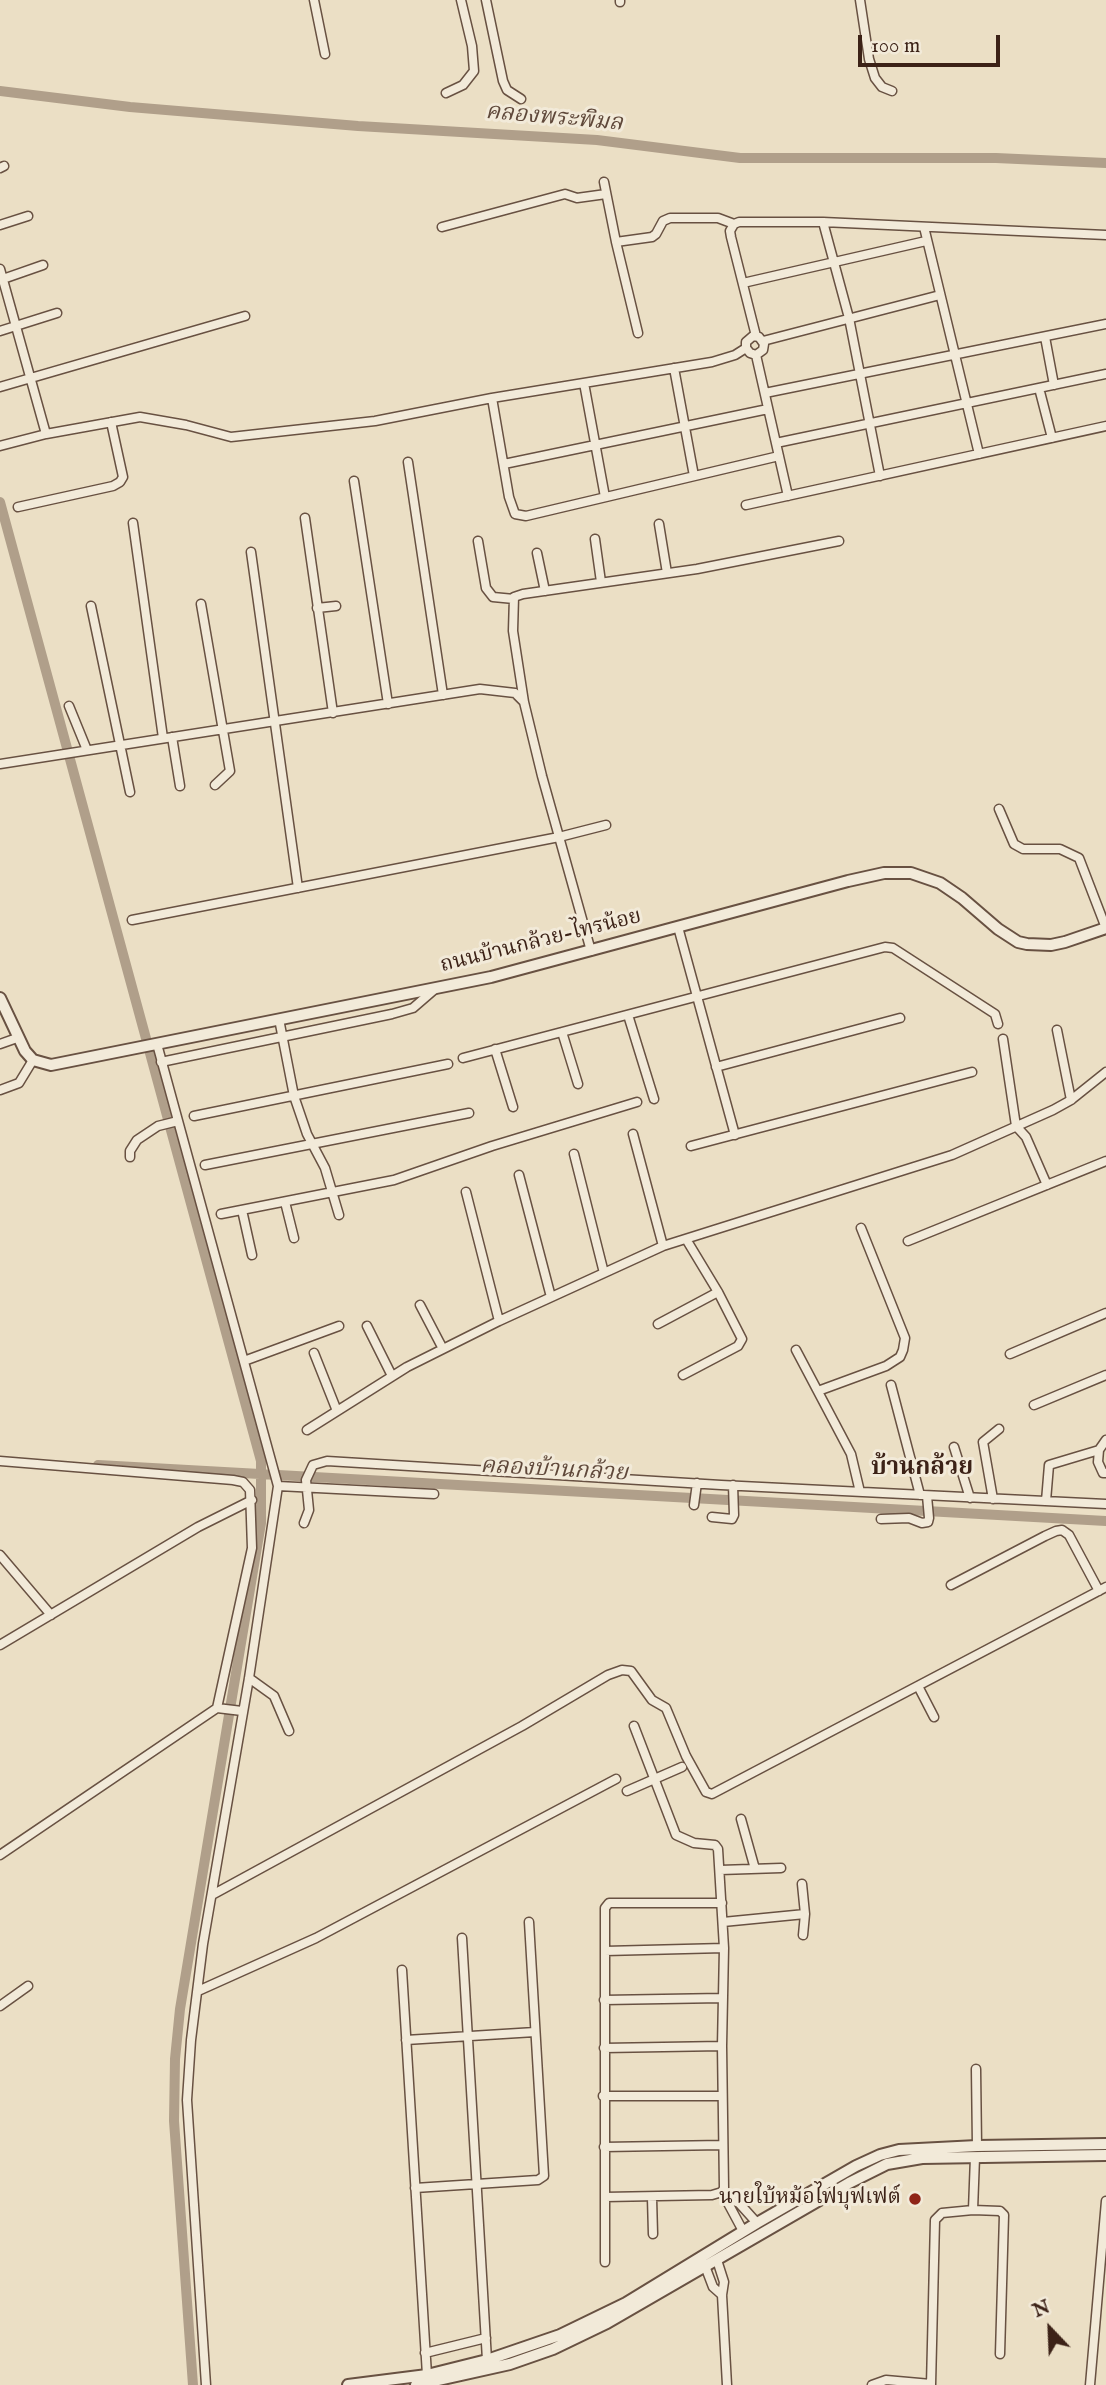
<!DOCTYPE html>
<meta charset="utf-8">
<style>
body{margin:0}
#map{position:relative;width:1106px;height:2385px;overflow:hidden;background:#ebdfc5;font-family:"IM FELL English",serif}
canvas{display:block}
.north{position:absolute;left:1015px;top:2294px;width:70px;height:70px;-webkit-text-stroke:5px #f2ead9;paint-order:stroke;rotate:337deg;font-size:19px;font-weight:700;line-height:28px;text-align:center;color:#3c2217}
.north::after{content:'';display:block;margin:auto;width:24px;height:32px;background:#3c2217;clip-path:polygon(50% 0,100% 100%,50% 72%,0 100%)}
.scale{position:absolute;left:858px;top:35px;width:142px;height:32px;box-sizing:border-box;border:4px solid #3c2217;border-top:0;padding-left:9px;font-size:21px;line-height:24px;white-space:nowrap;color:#3c2217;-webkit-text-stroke:5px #f2ead9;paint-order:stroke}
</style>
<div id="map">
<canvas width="1106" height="2385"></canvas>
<div class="north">N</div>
<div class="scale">100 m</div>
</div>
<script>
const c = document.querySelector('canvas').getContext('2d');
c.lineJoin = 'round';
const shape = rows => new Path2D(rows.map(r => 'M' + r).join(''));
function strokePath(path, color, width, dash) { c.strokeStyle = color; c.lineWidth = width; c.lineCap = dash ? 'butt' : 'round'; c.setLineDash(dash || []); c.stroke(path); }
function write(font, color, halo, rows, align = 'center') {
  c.font = font + ' "IM FELL English","Noto Serif Thai",serif'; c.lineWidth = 6; c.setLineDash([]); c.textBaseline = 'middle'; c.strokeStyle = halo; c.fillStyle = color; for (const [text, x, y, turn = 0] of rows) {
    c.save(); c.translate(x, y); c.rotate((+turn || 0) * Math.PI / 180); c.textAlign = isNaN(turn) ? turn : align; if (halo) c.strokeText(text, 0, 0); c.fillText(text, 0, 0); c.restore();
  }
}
const canal = shape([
 [0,91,130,107,358,126,597,140,740,158,996,158,1106,163],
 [0,502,261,1461,261,1523,180,2009,175,2059,174,2121,193,2385],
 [98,1465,1106,1521]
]);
const minor = shape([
 [314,0,325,54],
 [486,0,503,81,507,90,521,99],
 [620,0,620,2],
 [860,0,869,59,875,78,882,87,892,91],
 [446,93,463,85,474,71,472,46,461,0],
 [0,168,4,166],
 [604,182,616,242,652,237,656,234,663,221,670,218,718,218,734,224,739,222,823,222,1106,235],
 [823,222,849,318,880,476],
 [734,224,730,231,731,237,756,336],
 [0,225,28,216],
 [442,227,565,194,577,198,606,194],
 [924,227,979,454],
 [616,242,638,333],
 [0,269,46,434],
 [0,280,43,265],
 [743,283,926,241],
 [0,331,57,313],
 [1045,337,1054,385],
 [763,341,940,295],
 [756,355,788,496],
 [674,368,694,476],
 [584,383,605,497],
 [0,387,245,316],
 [1039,388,1052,438],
 [765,393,1106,324],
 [492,398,509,497,515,514,526,516,779,456],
 [776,443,1106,374],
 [0,446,46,434,140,417,186,425,231,437,375,421,492,398,712,362,735,355,746,348,746,342,753,336,759,337,764,344,763,350,756,355,750,353,746,348],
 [408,462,443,695],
 [504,464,768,409],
 [354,481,388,704],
 [746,505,1106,426],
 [18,507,113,486,120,482,123,477,111,422],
 [305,518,333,713],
 [133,523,163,738],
 [659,524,667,573],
 [595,539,601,582],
 [478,541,486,588,493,597,514,599],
 [251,552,298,888],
 [537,553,545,591],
 [201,604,230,771,215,785],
 [91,606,130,792],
 [317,608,336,606],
 [69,706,87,750],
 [172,737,180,786],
 [0,764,480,689,515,693,523,701],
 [999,809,1014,844,1023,849,1060,849,1079,858,1106,928],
 [132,920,559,837,606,825],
 [678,927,735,1135],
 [591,951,542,776,524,702,513,631,514,597,523,594,697,569,839,541],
 [628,1015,654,1099],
 [279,1019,294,1096,307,1134,325,1168,339,1215],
 [1057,1030,1071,1100],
 [562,1032,578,1084],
 [1003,1039,1016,1126,1026,1137,1047,1185],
 [0,1044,17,1038],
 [157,1044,278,1486,249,1678,203,1944,191,2040,187,2100,206,2385],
 [495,1049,513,1107],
 [463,1058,885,947,893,948,995,1014,998,1024],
 [161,1062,392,1014,413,1008,435,989],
 [716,1067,900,1018],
 [0,1090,19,1083,33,1060],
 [194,1116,448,1064],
 [633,1134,663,1246],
 [691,1146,972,1072],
 [574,1154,604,1273],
 [130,1157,130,1151,137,1140,158,1126,178,1121],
 [205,1165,469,1113],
 [519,1175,551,1297],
 [466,1192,499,1321],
 [285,1202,294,1238],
 [242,1210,252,1255],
 [221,1214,394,1180,492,1146,637,1102],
 [908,1241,1106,1161],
 [420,1305,443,1349],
 [658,1324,718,1292],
 [367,1326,392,1376],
 [796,1350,851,1454,860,1492],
 [314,1353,337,1411],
 [1010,1354,1106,1313],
 [244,1361,339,1326],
 [683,1375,738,1346,742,1339,718,1292,686,1239],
 [891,1385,920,1495],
 [818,1391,886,1366,900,1357,903,1350,905,1338,861,1228],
 [1034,1405,1106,1375],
 [307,1430,407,1367,499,1321,663,1246,952,1155,1053,1110,1071,1100,1106,1072],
 [954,1447,970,1498],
 [1099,1450,1098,1462,1103,1473,1106,1473],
 [0,1461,233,1480,243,1482,250,1490,252,1548,217,1708],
 [278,1486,434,1494],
 [993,1499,983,1442,999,1429],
 [1046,1501,1049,1465,1099,1450,1106,1440],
 [694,1505,697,1483],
 [712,1517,732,1519,734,1515,733,1485],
 [881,1519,909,1518,922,1523,928,1522,929,1518,927,1496],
 [304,1523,309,1510,306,1480,313,1465,327,1461,721,1485,1106,1504],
 [0,1555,51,1615],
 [951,1585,1045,1536,1056,1531,1062,1530,1069,1535,1099,1591],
 [0,1645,198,1527,252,1500],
 [249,1678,274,1696,289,1731],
 [918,1686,934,1717],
 [627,1791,682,1767],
 [741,1819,755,1869],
 [0,1855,217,1708,242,1711],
 [720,1870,781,1868],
 [212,1895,522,1726,608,1675,622,1670,631,1671,652,1700,666,1708,686,1756,706,1792,712,1794,1106,1587],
 [723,1922,805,1914,802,1884],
 [803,1935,805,1914],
 [462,1938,487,2360],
 [605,1951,724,1948],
 [402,1970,427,2375],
 [198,1991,316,1938,616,1779],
 [604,2000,722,1998],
 [0,2006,28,1986],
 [406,2040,535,2032],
 [604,2048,722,2046],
 [976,2069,977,2146],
 [603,2096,722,2096],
 [604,2147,722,2145],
 [415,2188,538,2180,544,2176,529,1922],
 [722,2192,743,2231],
 [605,2197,712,2195,722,2192,724,2188,722,2046,724,1948,718,1849,715,1845,694,1843,676,1835,634,1726],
 [652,2198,653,2234],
 [727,2198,739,2203,757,2223],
 [973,2210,975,2157],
 [717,2260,724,2282,722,2295,727,2385],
 [605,2262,605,1908,609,1903,722,1903],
 [705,2266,713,2287,722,2295],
 [425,2353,486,2338],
 [872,2385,886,2380,931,2384],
 [931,2385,935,2220,942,2213,973,2210,1000,2211,1004,2215,1000,2354],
 [1090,2385,1106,2201]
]);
const tertiary = shape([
 [0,998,25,1051,33,1060,51,1065,491,977,848,881,884,873,911,873,940,883,962,898,998,929,1018,942,1027,944,1051,945,1065,942,1106,928],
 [348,2385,427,2375,487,2360,560,2335,626,2303,757,2223,856,2166,880,2155,899,2150,977,2146,1106,2144],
 [416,2385,510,2364,553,2349,607,2323,849,2183,887,2164,922,2158,1106,2155]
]);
const markers = [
 [915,2199,7,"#8f2418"]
];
const streetNames = [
 ["ถนนบ้านกล้วย-ไทรน้อย",541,942,-14]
];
const poiNames = [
 ["นายใบ้หม้อไฟบุฟเฟต์",901,2199]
];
const waterNames = [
 ["คลองพระพิมล",554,119,5],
 ["คลองบ้านกล้วย",554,1471,3]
];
const quarterNames = [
 ["บ้านกล้วย",922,1469]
];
strokePath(canal, '#b09f8a', 10);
strokePath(minor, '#685142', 11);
strokePath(tertiary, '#685142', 14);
strokePath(minor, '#f2ead9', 8);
strokePath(tertiary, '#f2ead9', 10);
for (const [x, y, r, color] of markers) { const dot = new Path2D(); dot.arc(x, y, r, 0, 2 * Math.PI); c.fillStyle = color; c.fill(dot); strokePath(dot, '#f2ead9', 2.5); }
write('21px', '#3c2217', '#f2ead9', streetNames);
write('21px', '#3c2217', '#f2ead9', poiNames, 'right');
write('italic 23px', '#5f483a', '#f2ead9', waterNames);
write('bold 24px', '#3c2217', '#f2ead9', quarterNames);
</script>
